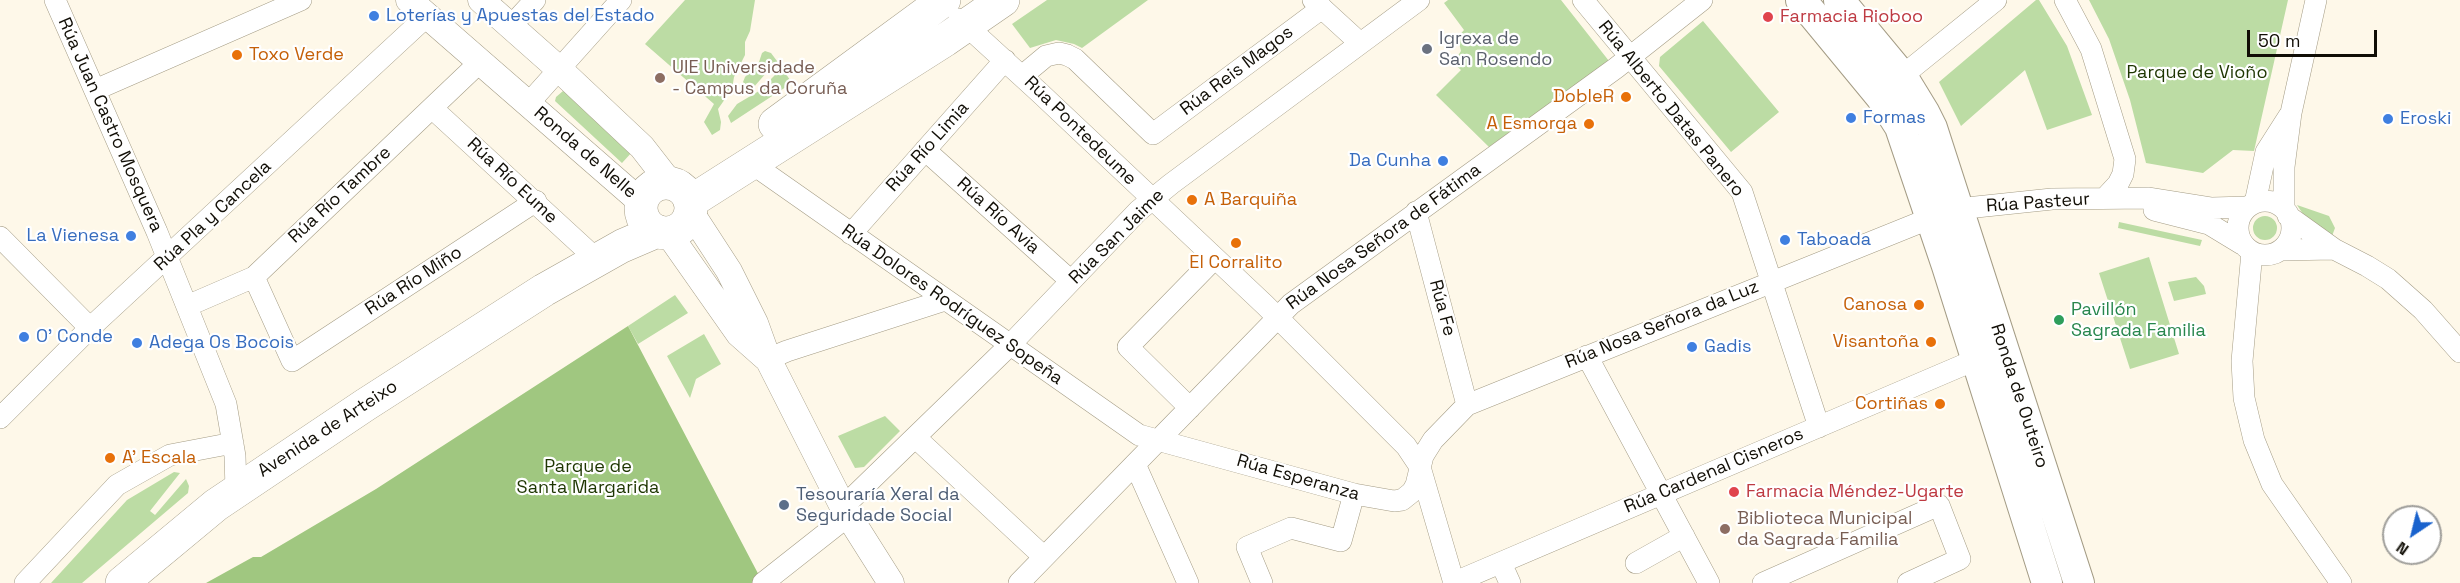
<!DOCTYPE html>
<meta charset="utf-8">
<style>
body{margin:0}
#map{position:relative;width:2460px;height:583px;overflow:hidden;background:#fef8e9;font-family:"Space Grotesk",sans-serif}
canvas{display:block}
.north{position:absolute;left:2382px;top:505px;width:60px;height:60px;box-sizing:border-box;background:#fff;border:2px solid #a09f9b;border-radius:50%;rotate:215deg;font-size:16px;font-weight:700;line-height:24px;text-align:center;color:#110e06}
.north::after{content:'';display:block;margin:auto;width:21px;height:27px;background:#1962cd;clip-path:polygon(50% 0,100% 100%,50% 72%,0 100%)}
.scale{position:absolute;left:2247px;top:30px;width:130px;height:27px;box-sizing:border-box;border:3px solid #110e06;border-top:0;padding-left:8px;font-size:18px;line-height:21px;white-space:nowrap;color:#110e06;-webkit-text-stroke:4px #fff;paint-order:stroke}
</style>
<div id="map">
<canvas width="2460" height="583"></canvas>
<div class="north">N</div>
<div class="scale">50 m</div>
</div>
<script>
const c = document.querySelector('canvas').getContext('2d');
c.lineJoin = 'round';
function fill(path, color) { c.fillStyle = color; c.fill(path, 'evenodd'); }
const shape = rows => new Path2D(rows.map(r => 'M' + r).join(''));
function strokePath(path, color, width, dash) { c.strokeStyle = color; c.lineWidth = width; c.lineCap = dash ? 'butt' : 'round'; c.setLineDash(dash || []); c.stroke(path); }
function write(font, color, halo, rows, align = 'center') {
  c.font = font + ' "Space Grotesk",sans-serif'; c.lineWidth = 4.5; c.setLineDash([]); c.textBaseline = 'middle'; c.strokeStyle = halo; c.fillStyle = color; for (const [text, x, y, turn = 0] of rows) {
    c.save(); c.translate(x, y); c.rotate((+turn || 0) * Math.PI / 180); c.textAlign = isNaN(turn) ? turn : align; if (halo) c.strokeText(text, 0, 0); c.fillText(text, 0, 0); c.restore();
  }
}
const green = shape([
 [685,0,755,0,750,31,745,42,745,55,734,77,732,89,718,109,721,122,720,130,712,135,704,122,714,104,645,44],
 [1047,0,1148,0,1082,48,1074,44,1056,40,1030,48,1012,24],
 [1448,0,1561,0,1609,61,1489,147,1436,95,1461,70,1453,63,1461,51,1459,43,1455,40,1464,30,1444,3],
 [2036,0,2039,0,2067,46,2092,115,2047,130,2025,70,1961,126,1939,82],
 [2089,0,2288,0,2254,151,2233,150,2203,173,2146,163,2130,100,2109,39],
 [1703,21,1779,112,1731,152,1659,66,1660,57],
 [765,51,771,53,780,65,767,72,753,88,747,89,743,82,745,77,759,62,762,53],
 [784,71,792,83,731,123,728,116,737,104,759,91,777,73],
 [563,91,570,94,633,151,622,163,555,101,556,97],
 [2297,205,2329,216,2335,228,2332,236,2303,214],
 '2253 228a12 12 0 1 1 24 0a12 12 0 1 1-24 0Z',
 [2119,222,2202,240,2200,246,2118,228],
 [2149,257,2179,354,2130,369,2099,273],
 [2196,277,2204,286,2206,294,2174,301,2168,282],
 [675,295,688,313,638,344,628,326],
 [704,334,721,364,696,379,690,398,667,356],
 [885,416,900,431,864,467,855,468,838,436],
 [174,472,180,473,150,511,155,515,186,479,189,486,188,493,82,583,51,583,127,500]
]);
const forest = shape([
 [628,326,763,583,206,583,253,557,261,557,376,489]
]);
const minor = shape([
 [55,0,157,232,226,404,235,456,236,490],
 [1313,0,1360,43],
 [1583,0,1742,192,1819,427],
 [2065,0,2091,49,2125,159,2123,174,2118,184,2105,198],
 [959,19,1040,93,1265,305,1406,446,1420,467,1454,583],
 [511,26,535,0],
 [1022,76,1046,56,1059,53,1067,55,1075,59,1153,134,1322,8],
 [1902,76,1996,0],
 [95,90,301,0],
 [528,104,621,0],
 [432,108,592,255],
 [925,150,1071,281],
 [751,163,1139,435,1354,494,1394,501,1402,500,1412,492,1416,485,1423,456,1433,440,1467,405,1931,218,1957,209,2052,199,2149,198,2212,208,2248,207],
 '2238 228a27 27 0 1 1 54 0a27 27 0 1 1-54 0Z',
 [2255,203,2266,152,2289,116],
 [2284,209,2284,167,2291,113,2316,0],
 [2154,210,2209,224,2242,244],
 [1416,212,1467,405],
 [2288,216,2334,249,2367,266,2388,279,2423,310,2460,352],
 [851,234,1005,60],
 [0,237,90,328],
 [2281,250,2334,249],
 [2252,252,2242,361,2244,398,2254,440,2272,484,2341,583],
 [254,277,292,361,536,201],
 [187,306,254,277,480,62],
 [1587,356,1709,583],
 [768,359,787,351,945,300],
 [1190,408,1128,347,1215,258],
 [0,418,90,328,427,16],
 [916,438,1044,557],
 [1135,464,1188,583],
 [843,507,1009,346,1138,211,1171,184,1419,0],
 [1501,563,1510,583],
 [1636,563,1684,536],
 [25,583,117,485,170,455,233,443],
 [763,583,848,516],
 [1019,583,1291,304,1616,68,1702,0],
 [1262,583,1247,547,1291,528,1341,541,1354,494],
 [1453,583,1975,360],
 [1763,583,1939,505,1960,559,1908,583]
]);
const tertiary = shape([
 [409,0,641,202],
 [481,0,559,69,642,147,670,183],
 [690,211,729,271,755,323,768,359,843,507,891,583],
 [668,233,739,334,765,357]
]);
const secondary = shape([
 [1801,0,1881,97,1900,127,1947,266,2047,583],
 [1839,0,1902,76,1924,112,1932,128,2079,583]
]);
const primary = shape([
 [775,124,944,0],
 '641 208a25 25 0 1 1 50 0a25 25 0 1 1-50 0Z',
 [690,202,945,40,1003,0],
 [122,583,216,505,365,405,544,290,622,246,657,231]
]);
const markers = [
 [374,16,6,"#3f7fe0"],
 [1768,17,6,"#e0444e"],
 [1427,49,6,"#6b7280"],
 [237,55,6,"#e8710a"],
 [660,78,6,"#8d6e63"],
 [1626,97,6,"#e8710a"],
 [1851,118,6,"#3f7fe0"],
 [2388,119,6,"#3f7fe0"],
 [1589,124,6,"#e8710a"],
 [1443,161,6,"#3f7fe0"],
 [1192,200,6,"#e8710a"],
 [131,236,6,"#3f7fe0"],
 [1785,240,6,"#3f7fe0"],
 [1236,243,6,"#e8710a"],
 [1919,305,6,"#e8710a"],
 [2059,320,6,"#2e9e5b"],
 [24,337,6,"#3f7fe0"],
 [1931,342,6,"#e8710a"],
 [137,343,6,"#3f7fe0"],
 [1692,347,6,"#3f7fe0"],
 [1940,404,6,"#e8710a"],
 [110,458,6,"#e8710a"],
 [1734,492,6,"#e0444e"],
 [784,505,6,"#5c6f8a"],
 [1725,529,6,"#8d6e63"]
];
const shopNames = [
 ["Loterías y Apuestas del Estado",386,16],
 ["Formas",1863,118],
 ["Eroski",2400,119],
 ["Da Cunha",1431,161,"right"],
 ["La Vienesa",119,236,"right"],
 ["Taboada",1797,240],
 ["O' Conde",36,337],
 ["Adega Os Bocois",149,343],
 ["Gadis",1704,347]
];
const healthNames = [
 ["Farmacia Rioboo",1780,17],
 ["Farmacia Méndez-Ugarte",1746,492]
];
const worshipNames = [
 ["Igrexa de",1439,39],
 ["San Rosendo",1439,60]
];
const foodNames = [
 ["Toxo Verde",249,55,"left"],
 ["DobleR",1614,97],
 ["A Esmorga",1577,124],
 ["A Barquiña",1204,200,"left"],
 ["El Corralito",1236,263,"center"],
 ["Canosa",1907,305],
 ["Visantoña",1919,342],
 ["Cortiñas",1928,404],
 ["A' Escala",122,458,"left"]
];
const educationNames = [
 ["UIE Universidade",672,68],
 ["- Campus da Coruña",672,89],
 ["Biblioteca Municipal",1737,519],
 ["da Sagrada Familia",1737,540]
];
const streetNames = [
 ["Rúa Reis Magos",1237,71,-37],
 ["Rúa Alberto Datas Panero",1671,109,51],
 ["Rúa Juan Castro Mosquera",110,125,66],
 ["Rúa Pontedeume",1080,131,44],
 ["Rúa Río Limia",928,147,-48],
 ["Ronda de Nelle",585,153,41],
 ["Rúa Río Eume",512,181,43],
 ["Rúa Río Tambre",340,195,-43],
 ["Rúa Pasteur",2038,203,-4],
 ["Rúa Pla y Cancela",213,216,-43],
 ["Rúa Río Avia",998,216,42],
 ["Rúa San Jaime",1117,237,-45],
 ["Rúa Nosa Señora de Fátima",1384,237,-36],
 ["Rúa Río Miño",414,281,-33],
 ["Rúa Dolores Rodríguez Sopeña",952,305,35],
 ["Rúa Fe",1442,308,75],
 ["Rúa Nosa Señora da Luz",1662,325,-22],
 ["Ronda de Outeiro",2019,396,72],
 ["Avenida de Arteixo",328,429,-33],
 ["Rúa Cardenal Cisneros",1714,471,-23],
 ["Rúa Esperanza",1298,478,16]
];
const parkNames = [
 ["Parque de Vioño",2197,73],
 ["Parque de",588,467],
 ["Santa Margarida",588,488]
];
const leisureNames = [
 ["Pavillón",2071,310],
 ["Sagrada Familia",2071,331]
];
const serviceNames = [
 ["Tesouraría Xeral da",796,495],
 ["Seguridade Social",796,516]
];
fill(green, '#bcdca4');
fill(forest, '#a0c780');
strokePath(minor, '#a49c85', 22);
strokePath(tertiary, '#a49c85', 27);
strokePath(secondary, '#a49c85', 32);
strokePath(primary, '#a49c85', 34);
strokePath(minor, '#fff', 21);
strokePath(tertiary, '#fff', 26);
strokePath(secondary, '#fff', 30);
strokePath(primary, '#fff', 33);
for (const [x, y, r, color] of markers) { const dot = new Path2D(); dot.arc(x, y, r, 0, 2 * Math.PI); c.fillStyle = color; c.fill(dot); strokePath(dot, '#fff', 2); }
write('18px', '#366cbe', '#fff', shopNames, 'left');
write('18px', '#be3a42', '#fff', healthNames, 'left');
write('18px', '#5b616d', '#fff', worshipNames, 'left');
write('18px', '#c56008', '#fff', foodNames, 'right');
write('18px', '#785e54', '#fff', educationNames, 'left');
write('18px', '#110e06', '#fff', streetNames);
write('18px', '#1e3602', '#fff', parkNames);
write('18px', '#27864d', '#fff', leisureNames, 'left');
write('18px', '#4e5e75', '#fff', serviceNames, 'left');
</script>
